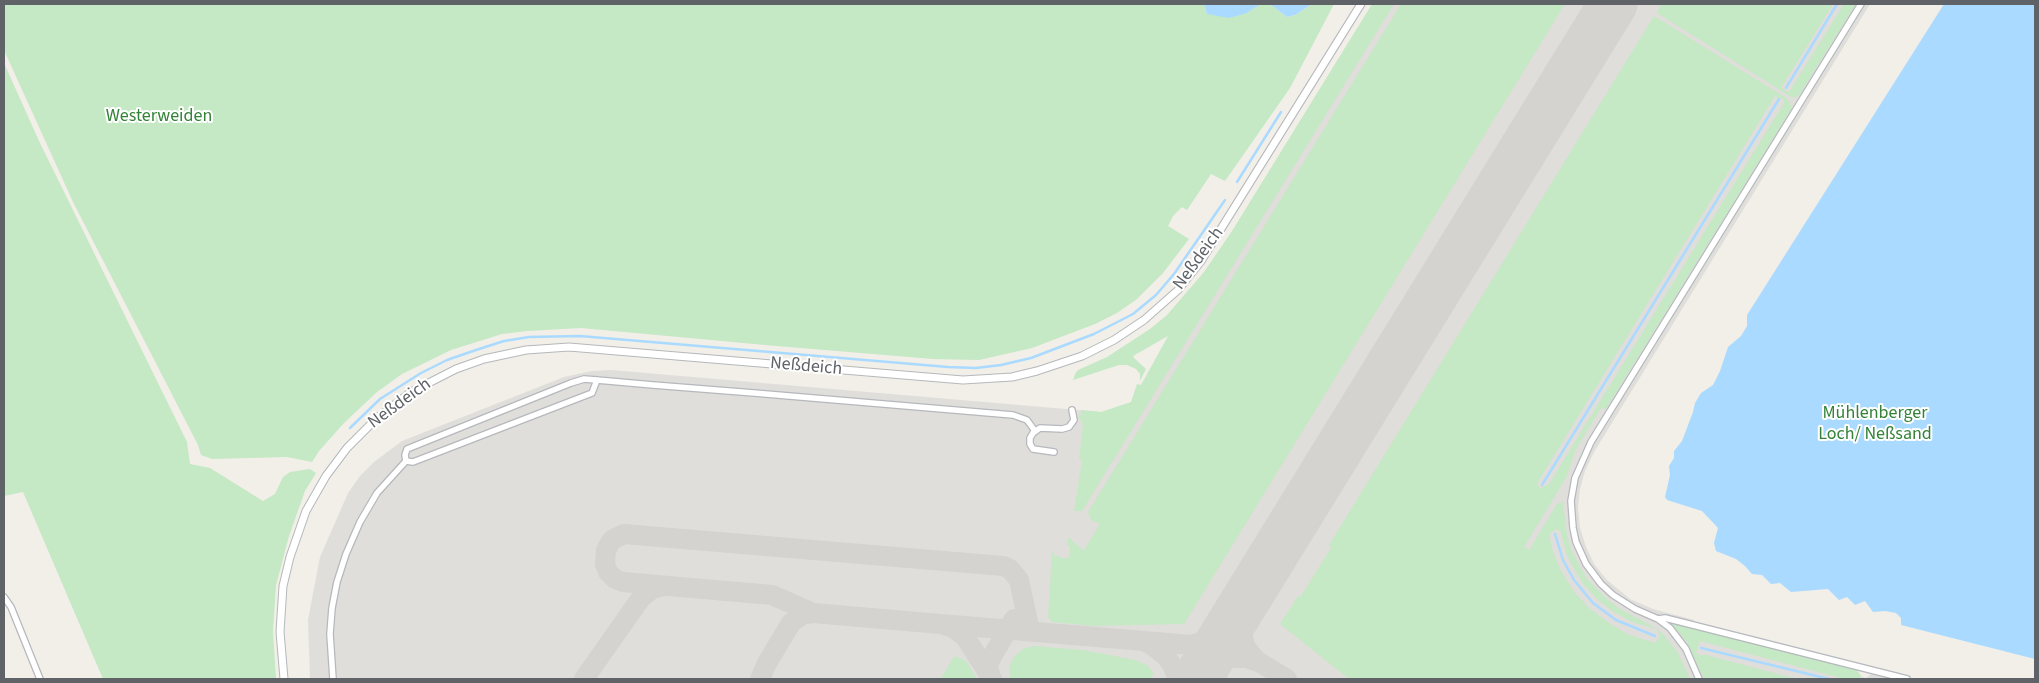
<!DOCTYPE html>
<meta charset="utf-8">
<style>
body{margin:0}
#map{position:relative;width:2039px;height:683px;overflow:hidden;background:#f1efe8;font-family:"Source Sans 3",sans-serif}
canvas{display:block}
.frame{position:absolute;inset:0;border:5px solid #5f6368;pointer-events:none}
</style>
<div id="map">
<canvas width="2039" height="683"></canvas>
<div class="frame"></div>
</div>
<script>
const c = document.querySelector('canvas').getContext('2d');
c.lineJoin = 'round';
function fill(path, color) { c.fillStyle = color; c.fill(path, 'evenodd'); }
const shape = rows => new Path2D(rows.map(r => 'M' + r).join(''));
function strokePath(path, color, width, dash) { c.strokeStyle = color; c.lineWidth = width; c.lineCap = dash ? 'butt' : 'round'; c.setLineDash(dash || []); c.stroke(path); }
function write(font, color, halo, rows, align = 'center') {
  c.font = font + ' "Source Sans 3",sans-serif'; c.lineWidth = 4; c.setLineDash([]); c.textBaseline = 'middle'; c.strokeStyle = halo; c.fillStyle = color; for (const [text, x, y, turn = 0] of rows) {
    c.save(); c.translate(x, y); c.rotate((+turn || 0) * Math.PI / 180); c.textAlign = isNaN(turn) ? turn : align; if (halo) c.strokeText(text, 0, 0); c.fillText(text, 0, 0); c.restore();
  }
}
const industrial = shape([
 [1390,4,1870,4,1594,452,1585,471,1580,489,1578,507,1580,528,1586,547,1594,564,1607,580,1630,599,1653,609,1694,620,1691,628,1866,678,1871,674,1891,679,310,679,308,620,320,557,348,493,360,476,374,462,402,441,564,377,592,371,611,370,1136,415]
]);
const green = shape([
 [4,4,1204,4,1207,14,1247,13,1261,4,1270,4,1287,17,1295,15,1312,4,1334,4,1290,88,1225,181,1211,174,1187,210,1182,207,1173,216,1168,226,1189,239,1163,273,1137,299,1117,313,1095,324,1032,348,979,360,933,359,765,345,581,328,527,331,502,334,451,350,402,374,377,392,344,423,319,451,312,462,287,457,212,459,201,455,198,445,73,202,4,50],
 [1372,4,1394,4,1082,511,1074,511,1082,460,1079,459,1083,424,1078,416,1081,414,1081,410,1101,412,1131,402,1137,384,1141,385,1168,336,1133,356,1134,358,1146,369,1140,381,1140,374,1136,369,1127,365,1119,365,1073,380,1075,374,1078,370,1107,357,1150,329,1167,315,1204,272,1232,231],
 [1401,4,1565,4,1184,624,1094,626,1052,622,1048,617,1052,552,1054,552,1054,556,1060,556,1060,558,1069,558,1070,546,1067,545,1068,537,1075,543,1074,545,1077,544,1082,550,1084,550,1100,524,1091,520,1088,512],
 [1661,4,1833,4,1781,88,1789,92,1844,4,1856,4,1798,97,1791,97,1657,13],
 [1654,16,1788,99,1792,108,1606,409,1601,408,1575,451,1567,476,1524,547,1529,550,1557,504,1563,502,1567,535,1572,552,1587,579,1608,600,1620,609,1654,627,1663,634,1678,653,1690,679,1349,679,1280,624,1298,596,1301,596,1331,548,1329,545],
 [1775,96,1784,100,1784,103,1549,484,1540,488,1537,485,1539,480],
 [1557,529,1561,532,1567,556,1583,584,1598,600,1611,610,1632,622,1656,629,1660,636,1655,643,1627,634,1609,623,1590,609,1574,592,1560,569,1552,549,1549,534],
 [4,63,39,141,187,442,190,464,210,468,263,501,275,494,283,477,290,472,310,469,316,473,305,491,289,536,276,585,273,631,276,679,103,679,23,492,4,496],
 [1671,623,1857,670,1861,676,1860,679,1845,679,1700,641,1697,649,1696,653,1699,655,1706,655,1797,679,1704,679,1687,642],
 [1034,646,1083,650,1135,660,1147,665,1154,673,1150,679,1010,679,1009,668,1013,658,1023,649],
 [955,656,966,661,977,679,940,679]
]);
const water = shape([
 [1204,4,1261,4,1247,13,1229,18,1207,14],
 [1270,4,1312,4,1295,15,1287,17],
 [1944,4,2035,4,2035,659,1901,625,1901,618,1896,613,1885,611,1873,612,1865,601,1855,605,1847,597,1839,600,1828,589,1791,592,1780,583,1771,584,1762,575,1752,574,1745,566,1736,559,1716,551,1714,543,1718,528,1702,511,1667,500,1665,497,1670,475,1669,466,1674,458,1674,451,1682,441,1693,412,1695,403,1701,393,1713,385,1720,371,1728,347,1741,336,1747,326,1747,315]
]);
const stream = shape([
 [1786,88,1837,4],
 [1237,182,1281,112],
 [350,428,380,399,421,373,447,360,476,350,504,341,529,337,580,336,948,367,976,368,1001,365,1031,358,1094,334,1133,314,1156,295,1174,274,1225,200],
 [1542,485,1779,99],
 [1555,534,1563,560,1574,580,1593,603,1616,620,1655,636],
 [1701,648,1829,679]
]);
const taxiway = shape([
 [941,624,813,613,772,595,623,582,615,579,608,572,605,564,606,550,612,540,624,534,1003,566,1010,569,1019,580,1030,631],
 [1145,642,1150,644,1166,656,1172,665,1178,679],
 [1195,644,1218,635,1230,625],
 [1200,674,1207,667,1227,658,1246,658,1258,662,1246,648,1242,635,1240,619,1244,603],
 [991,678,988,667,990,660,1014,619],
 [584,679,641,598,652,589,663,586],
 [760,679,767,663,791,623,802,615,813,613],
 [992,679,965,637,953,628,941,624,1228,648,1244,653,1287,679]
]);
const runway = shape([
 [1197,679,1613,4]
]);
const minor = shape([
 [597,380,592,393,413,462,406,461,405,455,407,449,571,383,584,379,597,380,653,385,754,393,1013,415,1027,420,1035,431],
 [1054,452,1033,449,1030,444,1030,438,1033,433,1040,428,1062,429,1069,427,1074,420,1072,410],
 [4,597,11,607,40,679],
 [1658,619,1665,618,1677,621,1907,679],
 [333,679,330,634,332,608,337,582,346,554,360,522,377,493,406,461],
 [1699,679,1686,649,1670,628,1658,619,1635,609,1613,595,1601,584,1586,564,1576,542,1573,528,1571,501,1575,478,1591,442,1861,4]
]);
const tertiary = shape([
 [284,679,280,632,283,586,290,557,306,511,326,476,347,448,377,418,411,392,456,369,484,359,526,350,569,347,963,380,1012,377,1037,371,1082,356,1114,340,1144,320,1178,290,1201,261,1361,4]
]);
const parkNames = [
 ["Westerweiden",159,117],
 ["Mühlenberger",1875,414],
 ["Loch/ Neßsand",1875,435]
];
const streetNames = [
 ["Neßdeich",1199,259,-54],
 ["Neßdeich",806,367,5],
 ["Neßdeich",400,404,-36]
];
fill(industrial, '#e0deda');
fill(green, '#c5e8c5');
fill(water, '#aadaff');
strokePath(stream, '#aadaff', 2.5);
strokePath(taxiway, '#d4d3d0', 20);
strokePath(runway, '#d4d3d0', 49);
strokePath(minor, '#b5b8bc', 8);
strokePath(tertiary, '#b5b8bc', 9);
strokePath(minor, '#fff', 5.5);
strokePath(tertiary, '#fff', 7);
write('18px', '#348238', '#fff', parkNames);
write('18px', '#5f6368', '#fff', streetNames);
</script>
